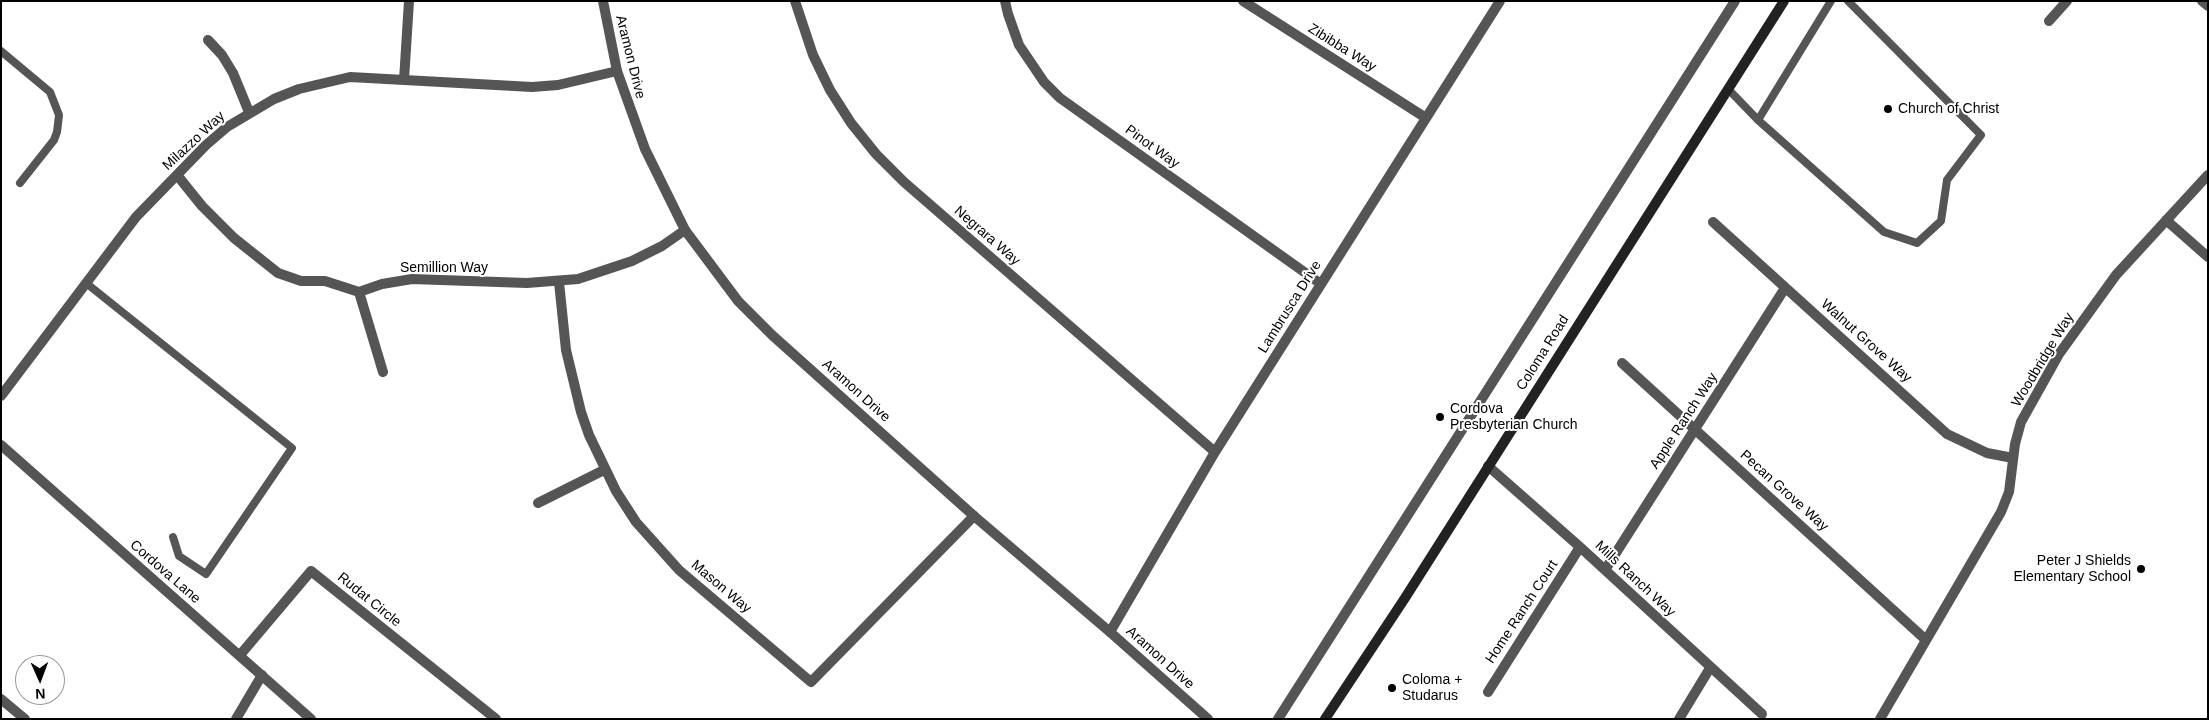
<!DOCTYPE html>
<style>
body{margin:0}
#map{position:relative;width:2209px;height:720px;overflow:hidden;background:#fff;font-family:Arial,sans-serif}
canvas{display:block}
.frame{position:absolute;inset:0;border:2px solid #000;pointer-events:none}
.north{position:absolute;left:15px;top:655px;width:50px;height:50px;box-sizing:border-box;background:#fff;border:1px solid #999;border-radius:50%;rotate:178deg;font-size:14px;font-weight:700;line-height:20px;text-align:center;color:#000}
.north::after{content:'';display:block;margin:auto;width:18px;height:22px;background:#000;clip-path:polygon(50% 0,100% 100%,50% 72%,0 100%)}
</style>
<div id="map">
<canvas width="2209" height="720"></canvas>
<div class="frame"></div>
<div class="north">N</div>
</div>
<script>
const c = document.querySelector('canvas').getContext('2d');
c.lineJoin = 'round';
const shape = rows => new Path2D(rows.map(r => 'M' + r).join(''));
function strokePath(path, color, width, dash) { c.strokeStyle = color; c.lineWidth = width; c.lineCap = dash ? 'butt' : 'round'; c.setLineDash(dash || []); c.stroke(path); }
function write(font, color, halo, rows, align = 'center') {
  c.font = font + ' Arial,sans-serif'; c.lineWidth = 4; c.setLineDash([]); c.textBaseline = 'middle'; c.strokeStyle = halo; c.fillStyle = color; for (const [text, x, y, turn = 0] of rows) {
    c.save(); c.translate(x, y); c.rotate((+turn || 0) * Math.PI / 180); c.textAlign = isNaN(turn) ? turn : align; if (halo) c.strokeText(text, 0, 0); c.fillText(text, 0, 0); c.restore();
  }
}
const service = shape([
 [1,51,50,92,59,115,57,132,54,140,20,183],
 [1728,89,1758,120,1884,232,1917,243,1941,221,1947,180,1981,135,1848,1],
 [1758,120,1831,1],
 [86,283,292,448,206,574,179,556,173,537]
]);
const minor = shape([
 [795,1,813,55,830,90,851,123,876,154,904,182,1215,452],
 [1005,1,1008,14,1019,45,1044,82,1060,98,1321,284],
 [1243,1,1426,118],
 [2049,21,2067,1],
 [208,40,222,55,233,73,249,112],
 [404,80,409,1],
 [177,175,202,206,234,238,278,273,301,281,325,281,359,292,382,284,412,279,527,283,578,279,632,261,662,246,685,230],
 [2166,220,2208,257],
 [1713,222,1947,434,1987,453,2013,458],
 [559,282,566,350,581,412,589,435,616,491,636,522,679,570,811,682,974,516],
 [359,292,383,372],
 [1622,363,1926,640],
 [1,396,136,217,206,145,227,127,274,99,299,89,350,77,532,87,558,85,617,71],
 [1488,466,1580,547,1762,714],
 [538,503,604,470],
 [1605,570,1785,288],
 [1110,632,1215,452,1500,1],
 [240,655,311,571,496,719],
 [1488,692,1580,547],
 [1,699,25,719],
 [236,719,262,675],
 [1278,719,1735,1],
 [1679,719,1710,668],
 [1880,719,2001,512,2009,492,2015,444,2021,422,2059,354,2116,275,2208,175]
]);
const tertiary = shape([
 [603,1,617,71,645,149,685,230,738,301,772,335,974,516,1110,632,1208,719],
 [2202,1,2208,6],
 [1,445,311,719]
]);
const secondary = shape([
 [1325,719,1405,598,1784,1]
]);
const markers = [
 [1888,109,5,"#000"],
 [1440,417,5,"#000"],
 [2141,569,5,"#000"],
 [1392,688,5,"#000"]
];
const streetNames = [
 ["Zibibba Way",1342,48,32],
 ["Aramon Drive",630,57,76],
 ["Milazzo Way",194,141,-43],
 ["Pinot Way",1152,147,36],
 ["Negrara Way",987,236,41],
 ["Semillion Way",444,268],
 ["Lambrusca Drive",1290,307,-58],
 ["Walnut Grove Way",1866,341,42],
 ["Coloma Road",1543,353,-58],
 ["Woodbridge Way",2043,360,-59],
 ["Aramon Drive",856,391,42],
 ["Apple Ranch Way",1684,421,-57],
 ["Pecan Grove Way",1784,491,42],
 ["Cordova Lane",165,572,41],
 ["Mills Ranch Way",1635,579,43],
 ["Mason Way",721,587,40],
 ["Rudat Circle",369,600,39],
 ["Home Ranch Court",1522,612,-57],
 ["Aramon Drive",1160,658,42]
];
const poiNames = [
 ["Church of Christ",1898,109],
 ["Cordova",1450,409],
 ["Presbyterian Church",1450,425],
 ["Peter J Shields",2131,561,"right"],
 ["Elementary School",2131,577,"right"],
 ["Coloma +",1402,680],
 ["Studarus",1402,696]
];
strokePath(service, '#555', 8);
strokePath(minor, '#555', 10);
strokePath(tertiary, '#555', 10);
strokePath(secondary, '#222', 10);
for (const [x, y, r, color] of markers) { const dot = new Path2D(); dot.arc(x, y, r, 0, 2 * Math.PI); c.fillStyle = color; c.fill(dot); strokePath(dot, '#fff', 2); }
write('14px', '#000', '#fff', streetNames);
write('14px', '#000', '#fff', poiNames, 'left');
</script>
